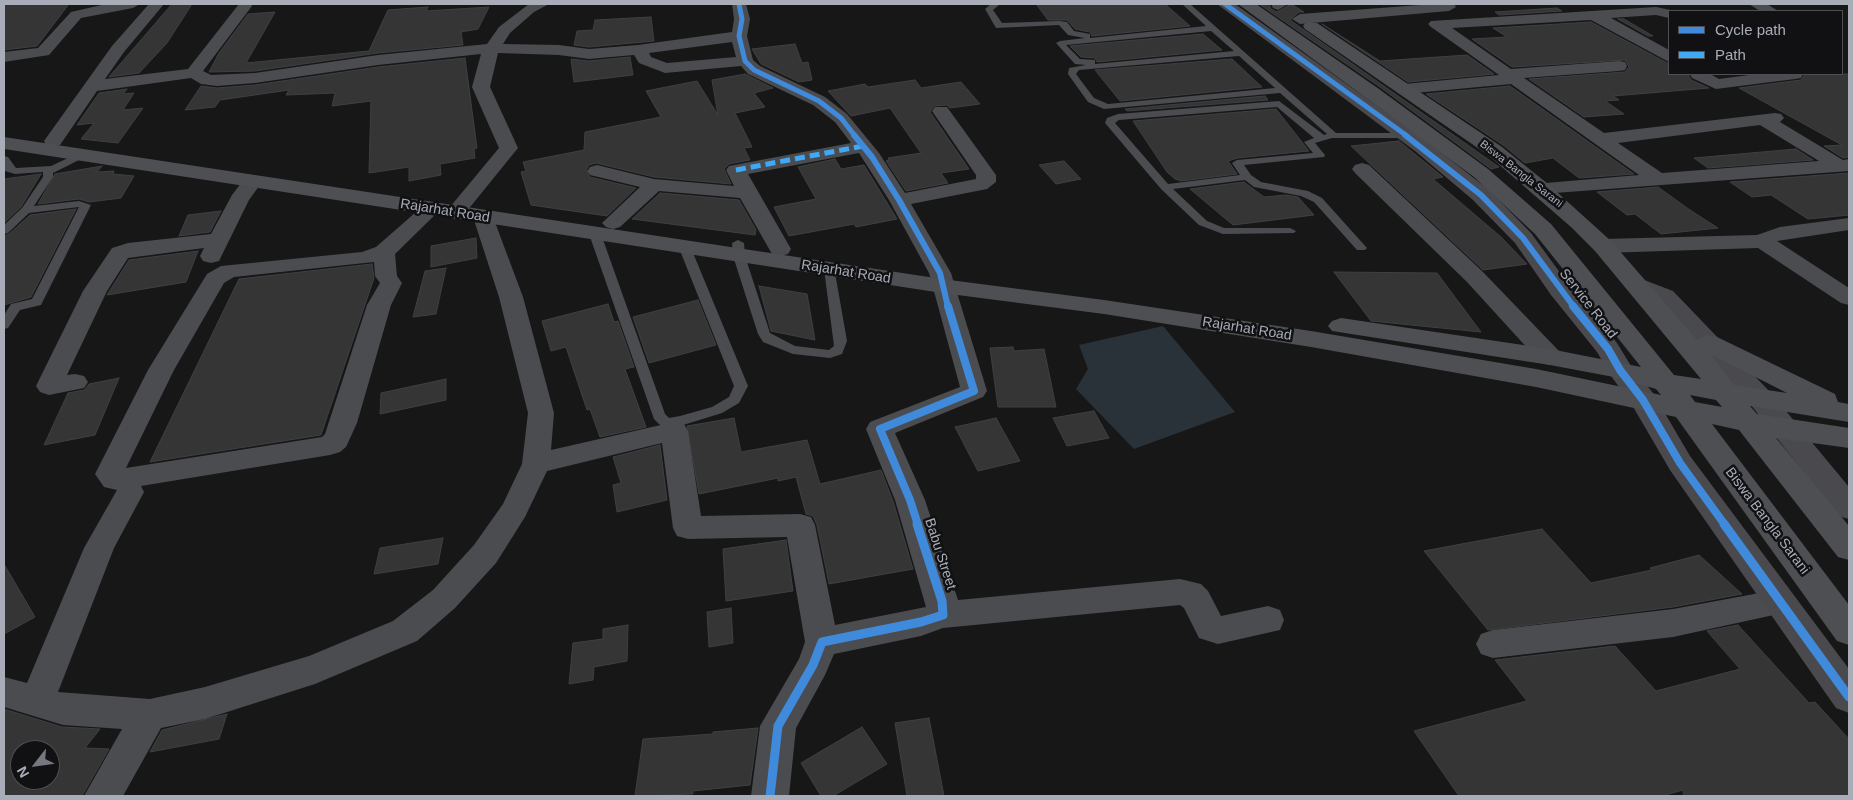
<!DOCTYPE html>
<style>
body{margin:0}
#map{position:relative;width:1853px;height:800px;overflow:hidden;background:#171717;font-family:Helvetica,sans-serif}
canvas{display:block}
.frame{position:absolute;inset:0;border:5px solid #a8adb8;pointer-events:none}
.legend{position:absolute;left:1668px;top:10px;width:175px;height:65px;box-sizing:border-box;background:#111113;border:1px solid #4d4f55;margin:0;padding:6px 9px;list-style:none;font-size:15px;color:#a8adb8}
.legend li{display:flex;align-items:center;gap:10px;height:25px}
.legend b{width:25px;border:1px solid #4d4f55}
.north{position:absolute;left:10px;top:740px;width:50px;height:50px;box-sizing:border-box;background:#111113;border:1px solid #4d4f55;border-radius:50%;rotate:240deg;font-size:14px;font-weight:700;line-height:20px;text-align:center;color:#a8adb8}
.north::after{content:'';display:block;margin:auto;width:18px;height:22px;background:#757880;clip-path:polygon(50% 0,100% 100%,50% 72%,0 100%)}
</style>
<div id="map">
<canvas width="1853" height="800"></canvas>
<div class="frame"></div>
<ul class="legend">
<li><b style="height:6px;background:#408adc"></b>Cycle path</li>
<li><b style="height:6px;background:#3fa9f5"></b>Path</li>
</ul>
<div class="north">N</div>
</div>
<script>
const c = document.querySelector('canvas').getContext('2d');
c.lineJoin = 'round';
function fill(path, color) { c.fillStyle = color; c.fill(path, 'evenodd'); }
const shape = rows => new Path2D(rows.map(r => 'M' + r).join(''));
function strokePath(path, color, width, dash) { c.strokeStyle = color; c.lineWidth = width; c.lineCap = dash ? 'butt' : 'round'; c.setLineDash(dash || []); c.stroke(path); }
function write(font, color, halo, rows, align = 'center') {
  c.font = font + ' Helvetica,sans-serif'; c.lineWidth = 5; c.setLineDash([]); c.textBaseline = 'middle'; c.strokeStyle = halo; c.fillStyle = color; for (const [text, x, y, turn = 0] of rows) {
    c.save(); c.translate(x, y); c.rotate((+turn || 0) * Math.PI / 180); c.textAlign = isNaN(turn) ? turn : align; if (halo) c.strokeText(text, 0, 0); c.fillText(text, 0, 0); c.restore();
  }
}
const water = shape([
 [1163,326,1235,412,1134,449,1076,389,1088,369,1079,345]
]);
const building = shape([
 [4,4,69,4,37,46,4,50,4,4],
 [172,4,192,4,167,43,139,73,109,77,172,4],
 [1055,4,1165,4,1190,26,1092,36,1090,32,1075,29,1067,20,1048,20,1037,5,1055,4],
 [1259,4,1269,4,1271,9,1277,12,1291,4,1304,12,1299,12,1290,20,1499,167,1491,169,1380,87,1259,4],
 [428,7,426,11,489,7,478,29,461,32,463,45,378,53,255,71,209,72,219,53,248,14,275,12,246,63,369,51,388,10,428,7],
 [1557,8,1562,11,1499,15,1495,12,1557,8],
 [651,17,654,41,589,47,574,45,577,31,593,30,595,20,651,17],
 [1618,19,1624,19,1653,36,1648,36,1618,19],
 [1591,22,1669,64,1669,74,1688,74,1691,80,1709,88,1613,96,1619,100,1605,101,1624,114,1584,117,1529,79,1625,72,1629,67,1625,60,1512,67,1472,39,1507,37,1493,28,1591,22],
 [1322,24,1380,61,1467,55,1494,74,1408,82,1322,24],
 [1203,34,1222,50,1097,62,1095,58,1081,57,1070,46,1203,34],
 [795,44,802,63,808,62,812,80,799,82,761,64,752,49,795,44],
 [630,57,633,75,574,82,571,59,589,61,630,57],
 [465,58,477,148,474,149,475,158,440,164,441,175,409,181,409,167,369,173,371,101,332,106,335,93,286,95,289,90,220,100,215,107,185,110,201,86,217,88,255,85,378,67,465,58],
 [1232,59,1262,87,1120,101,1095,70,1232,59],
 [745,74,773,88,754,93,765,107,735,113,752,147,744,148,750,160,729,164,724,169,731,184,654,177,596,163,589,165,586,170,590,177,636,188,607,216,531,205,521,172,526,171,523,162,584,150,585,132,661,117,646,91,697,81,718,115,712,80,745,74],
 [1805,74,1849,74,1849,157,1843,158,1824,146,1842,145,1739,88,1801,80,1805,74],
 [915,80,921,88,961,82,980,104,950,108,947,105,934,106,930,112,969,169,941,173,948,183,906,191,886,161,889,160,888,158,921,153,890,108,851,116,828,91,865,84,868,87,915,80],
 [1510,86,1634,174,1579,178,1553,158,1525,163,1503,145,1426,94,1510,86],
 [127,89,123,94,134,93,123,110,143,108,118,143,81,139,94,123,77,125,99,93,127,89],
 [1265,96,1268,100,1127,111,1125,109,1265,96],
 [1276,109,1309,151,1237,158,1228,161,1237,174,1181,181,1175,179,1167,172,1133,121,1276,109],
 [1399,141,1443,177,1433,179,1501,237,1527,264,1483,270,1351,146,1399,141],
 [1796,149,1813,160,1708,168,1694,158,1796,149],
 [835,159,841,169,864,165,897,219,856,227,854,224,789,236,774,207,816,199,798,167,835,159],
 [1064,161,1081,179,1056,184,1039,165,1064,161],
 [102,166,97,172,114,171,113,174,134,176,121,198,89,202,79,199,38,204,55,174,102,166],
 [1849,173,1849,215,1808,219,1771,195,1752,197,1730,182,1849,173],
 [41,174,21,207,4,223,4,179,41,174],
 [1244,182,1264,197,1286,195,1298,197,1314,215,1233,225,1190,189,1244,182],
 [1658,187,1690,210,1718,228,1661,234,1635,214,1627,215,1597,192,1658,187],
 [660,193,739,200,756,230,755,235,632,219,660,193],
 [76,209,31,297,4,305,4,236,9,234,30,215,76,209],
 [221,211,210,232,179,236,188,215,221,211],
 [476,238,477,258,431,267,431,246,476,238],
 [198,251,186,282,107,295,129,260,198,251],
 [372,264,374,278,321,435,150,462,239,279,372,264],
 [446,268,436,314,413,317,425,271,446,268],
 [1334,272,1437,273,1481,332,1371,321,1334,272],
 [759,286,807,294,815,340,771,331,759,286],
 [698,300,716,345,649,363,633,317,698,300],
 [608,304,614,322,618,321,634,367,625,369,646,427,600,437,590,409,587,410,566,347,551,351,542,321,608,304],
 [1013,347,1014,351,1044,349,1056,407,998,407,990,348,1013,347],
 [119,378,95,435,44,445,68,393,84,390,89,384,119,378],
 [446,379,446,400,380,414,381,393,446,379],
 [1094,411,1109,438,1067,446,1053,418,1094,411],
 [734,418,741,452,807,440,820,484,881,470,893,501,913,569,829,584,817,525,813,516,806,514,796,477,778,481,778,478,699,494,687,426,734,418],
 [996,418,1020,461,978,471,955,427,996,418],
 [660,445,667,500,617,512,613,485,621,483,613,457,660,445],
 [1542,529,1591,583,1652,570,1650,568,1699,555,1742,594,1673,607,1488,630,1424,551,1542,529],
 [443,538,438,564,374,574,380,548,443,538],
 [786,540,793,591,726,601,723,549,786,540],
 [4,564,35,617,4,634,4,564],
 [731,608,733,643,709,647,707,612,731,608],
 [628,625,627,661,594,667,593,680,569,684,573,643,603,639,603,629,628,625],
 [1738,625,1809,703,1815,702,1849,739,1849,796,1684,796,1683,790,1662,796,1459,796,1414,731,1527,701,1495,660,1615,646,1656,691,1740,669,1707,631,1738,625],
 [4,709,62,727,100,729,85,748,109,749,82,796,4,796,4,709],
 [20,750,50,750,50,780,20,780,20,750],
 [227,714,219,739,150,752,162,730,227,714],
 [929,718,944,796,907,796,895,723,929,718],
 [862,727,887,764,833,796,821,796,801,763,862,727],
 [758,728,750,785,693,791,693,794,635,796,643,739,713,734,713,732,758,728]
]);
const lane = shape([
 [991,4,1000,4,993,10,1002,23,1059,21,1067,22,1074,31,1090,34,1090,38,1206,26,1182,4,1190,4,1336,133,1410,133,1410,137,1407,138,1332,138,1315,143,1325,155,1324,157,1244,165,1251,175,1261,182,1308,191,1322,198,1367,248,1365,250,1357,250,1314,202,1301,196,1254,187,1245,180,1173,189,1207,221,1224,228,1290,228,1296,231,1294,233,1223,234,1199,225,1161,189,1105,123,1107,118,1118,114,1279,101,1324,135,1327,134,1280,93,1104,109,1088,102,1068,74,1069,68,1086,65,1075,64,1056,43,1060,41,1085,38,1068,35,1059,25,996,28,985,9,991,4],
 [1211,31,1234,51,1095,64,1095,60,1080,59,1066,45,1211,31],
 [1239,56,1275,88,1108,104,1094,98,1076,74,1079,70,1239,56],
 [1277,107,1314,138,1304,142,1313,153,1237,160,1232,163,1240,175,1168,184,1115,123,1119,120,1277,107],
 [81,152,86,155,85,157,53,173,53,177,34,206,79,201,91,205,41,305,20,310,8,328,4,329,4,315,11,304,32,299,79,207,29,213,8,233,4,234,4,225,22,208,43,177,43,172,15,174,5,171,4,156,8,157,16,168,51,166,81,152],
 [595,231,601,234,665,414,669,418,680,416,712,407,729,397,734,386,679,248,685,245,691,248,748,386,739,403,722,413,680,426,666,428,661,426,654,419,589,234,595,231],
 [738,240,744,243,745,256,770,333,795,346,829,350,834,346,824,269,826,267,834,267,847,341,842,354,830,358,793,354,763,342,758,334,733,256,732,243,738,240]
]);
const street = shape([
 [106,4,140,4,133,8,81,18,49,55,4,62,4,52,38,48,71,12,106,4],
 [149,4,164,4,124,52,105,79,188,69,239,4,251,4,252,6,203,71,211,75,255,73,378,55,487,44,499,27,529,4,549,4,534,12,510,33,503,44,559,45,589,49,638,45,732,32,734,19,732,4,746,4,750,19,747,36,753,60,760,66,825,97,847,114,879,153,905,193,976,179,976,175,932,111,935,107,947,107,996,175,996,182,987,189,911,204,951,273,987,391,983,397,895,433,925,500,958,600,1180,579,1201,584,1208,591,1221,616,1268,606,1280,610,1284,620,1280,630,1218,644,1199,638,1184,608,1180,605,943,628,921,636,834,654,825,675,796,728,789,796,751,796,760,726,799,659,805,642,787,537,688,539,677,536,673,528,662,443,547,471,525,517,496,563,455,608,417,641,315,684,205,719,161,728,123,796,84,796,122,729,63,725,4,707,4,677,27,683,84,548,117,490,104,487,95,474,148,370,207,274,221,266,362,252,376,247,424,205,431,203,438,205,441,209,395,254,397,276,402,283,391,305,357,423,346,447,340,452,330,455,141,486,144,492,114,548,58,692,150,699,205,687,309,656,393,621,433,590,474,545,503,504,522,464,528,413,499,297,473,217,476,213,483,211,490,213,493,217,523,297,554,413,551,450,674,422,684,424,688,431,701,516,800,514,811,517,815,525,835,625,926,607,895,500,866,429,870,422,960,387,929,273,889,200,859,153,748,174,791,249,788,254,780,256,772,254,740,198,659,191,620,227,613,229,606,227,602,223,640,187,590,175,587,171,590,167,597,165,654,179,734,186,726,170,729,166,851,143,835,122,813,105,748,74,741,66,665,73,639,63,634,55,589,59,559,55,498,53,490,87,518,148,462,217,455,219,448,217,445,213,499,148,472,87,481,54,378,65,255,83,217,86,201,84,191,78,97,91,60,145,46,145,44,141,112,46,149,4],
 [732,42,736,57,667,63,651,57,649,53,732,42],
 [374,262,375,276,380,283,367,305,325,434,322,437,126,468,174,370,224,283,234,277,374,262],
 [1434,4,1454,4,1456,7,1449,11,1300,24,1292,19,1300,14,1434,4],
 [1749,4,1767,4,1778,11,1760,11,1749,4],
 [1656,7,1675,11,1669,11,1669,18,1656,15,1611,18,1669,50,1669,62,1591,20,1452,28,1511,69,1619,61,1625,62,1627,66,1625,70,1619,71,1524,78,1604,133,1775,113,1781,114,1784,118,1780,122,1843,160,1849,159,1849,171,1541,194,1534,192,1531,188,1534,184,1639,175,1511,84,1404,94,1398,93,1395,89,1398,85,1404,84,1499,75,1431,27,1428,24,1431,21,1656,7],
 [1760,125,1819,161,1662,173,1618,143,1760,125],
 [1690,74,1710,74,1719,79,1757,74,1803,74,1801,78,1795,79,1716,89,1692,78,1690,74],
 [1362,163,1369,165,1483,272,1559,351,1563,357,1559,363,1550,365,1541,363,1467,282,1355,173,1352,169,1355,165,1362,163],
 [252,176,259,178,262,182,249,200,219,261,211,263,203,261,200,256,204,248,128,258,107,291,67,375,75,374,84,376,88,382,84,388,49,395,40,392,36,386,83,291,112,248,128,243,211,234,232,195,245,178,252,176],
 [1849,218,1849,230,1777,241,1849,288,1849,305,1841,303,1758,248,1603,253,1595,251,1592,246,1595,241,1603,239,1757,235,1780,227,1849,218],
 [1781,589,1792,593,1797,602,1792,611,1673,637,1493,658,1481,654,1476,644,1481,634,1493,630,1673,609,1781,589]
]);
const secondary = shape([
 [1217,4,1235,4,1429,143,1489,190,1531,233,1569,285,1617,343,1631,366,1653,393,1690,456,1849,669,1849,713,1836,708,1670,470,1632,405,1611,376,1597,352,1551,295,1515,243,1473,200,1415,151,1217,4],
 [1271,4,1288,4,1278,10,1273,8,1271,4],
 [1634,276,1673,291,1771,393,1849,487,1849,519,1838,516,1751,405,1655,301,1626,288,1622,283,1626,278,1634,276]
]);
const primary = shape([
 [1238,4,1256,4,1379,89,1488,169,1551,224,1674,375,1701,379,1595,251,1571,227,1488,155,1305,29,1303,26,1305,23,1317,23,1502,147,1548,184,1611,241,1697,340,1708,335,1717,337,1835,394,1838,402,1849,404,1849,422,1750,406,1757,414,1849,428,1849,448,1776,438,1849,526,1849,560,1838,557,1739,430,1712,424,1849,605,1849,645,1837,641,1676,417,1536,387,1311,347,1104,314,942,293,4,149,4,137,942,279,1104,300,1311,331,1536,369,1661,395,1656,389,1619,378,1550,365,1332,331,1328,326,1332,321,1341,318,1550,349,1641,367,1535,234,1474,177,1238,4],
 [1710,354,1787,393,1734,385,1710,354],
 [1690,395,1716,400,1722,407,1695,402,1690,395]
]);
const quiet = shape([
 [736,170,863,146]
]);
const cyclewayFar3 = shape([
 [739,4,742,19,739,36,745,61,754,70,819,101,841,118,855,136],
 [1225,4,1407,136]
]);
const cyclewayFar2 = shape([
 [854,135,872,157,899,200,940,273,948,307],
 [1405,135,1481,195,1523,238,1574,307]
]);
const cyclewayFar1 = shape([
 [1573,306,1608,349,1620,370,1643,400,1680,463,1725,525],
 [918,525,910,500,880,429,974,391,948,306]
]);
const cycleway = shape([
 [1724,524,1849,697],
 [770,796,778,726,813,665,822,642,921,622,943,615,942,601,917,524]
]);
const farStreetnames = [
 ["Biswa Bangla Sarani",1521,174,38]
];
const streetNames = [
 ["Rajarhat Road",445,211,9],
 ["Rajarhat Road",846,272,9],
 ["Service Road",1588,304,52],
 ["Rajarhat Road",1247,329,9],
 ["Biswa Bangla Sarani",1767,521,53],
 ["Babu Street",940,554,72]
];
fill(water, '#2a3239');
fill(building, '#353536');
strokePath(building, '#3f4043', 1);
fill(lane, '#4b4c50');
fill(street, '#4b4c50');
fill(secondary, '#4a4a4e');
fill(primary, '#4d4f52');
strokePath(quiet, '#3fa9f5', 5, [10, 5]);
strokePath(cyclewayFar3, '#408adc', 5);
strokePath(cyclewayFar2, '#408adc', 6);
strokePath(cyclewayFar1, '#408adc', 8);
strokePath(cycleway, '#408adc', 9);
write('11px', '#a8adb8', '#111113', farStreetnames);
write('14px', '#a8adb8', '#111113', streetNames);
</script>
